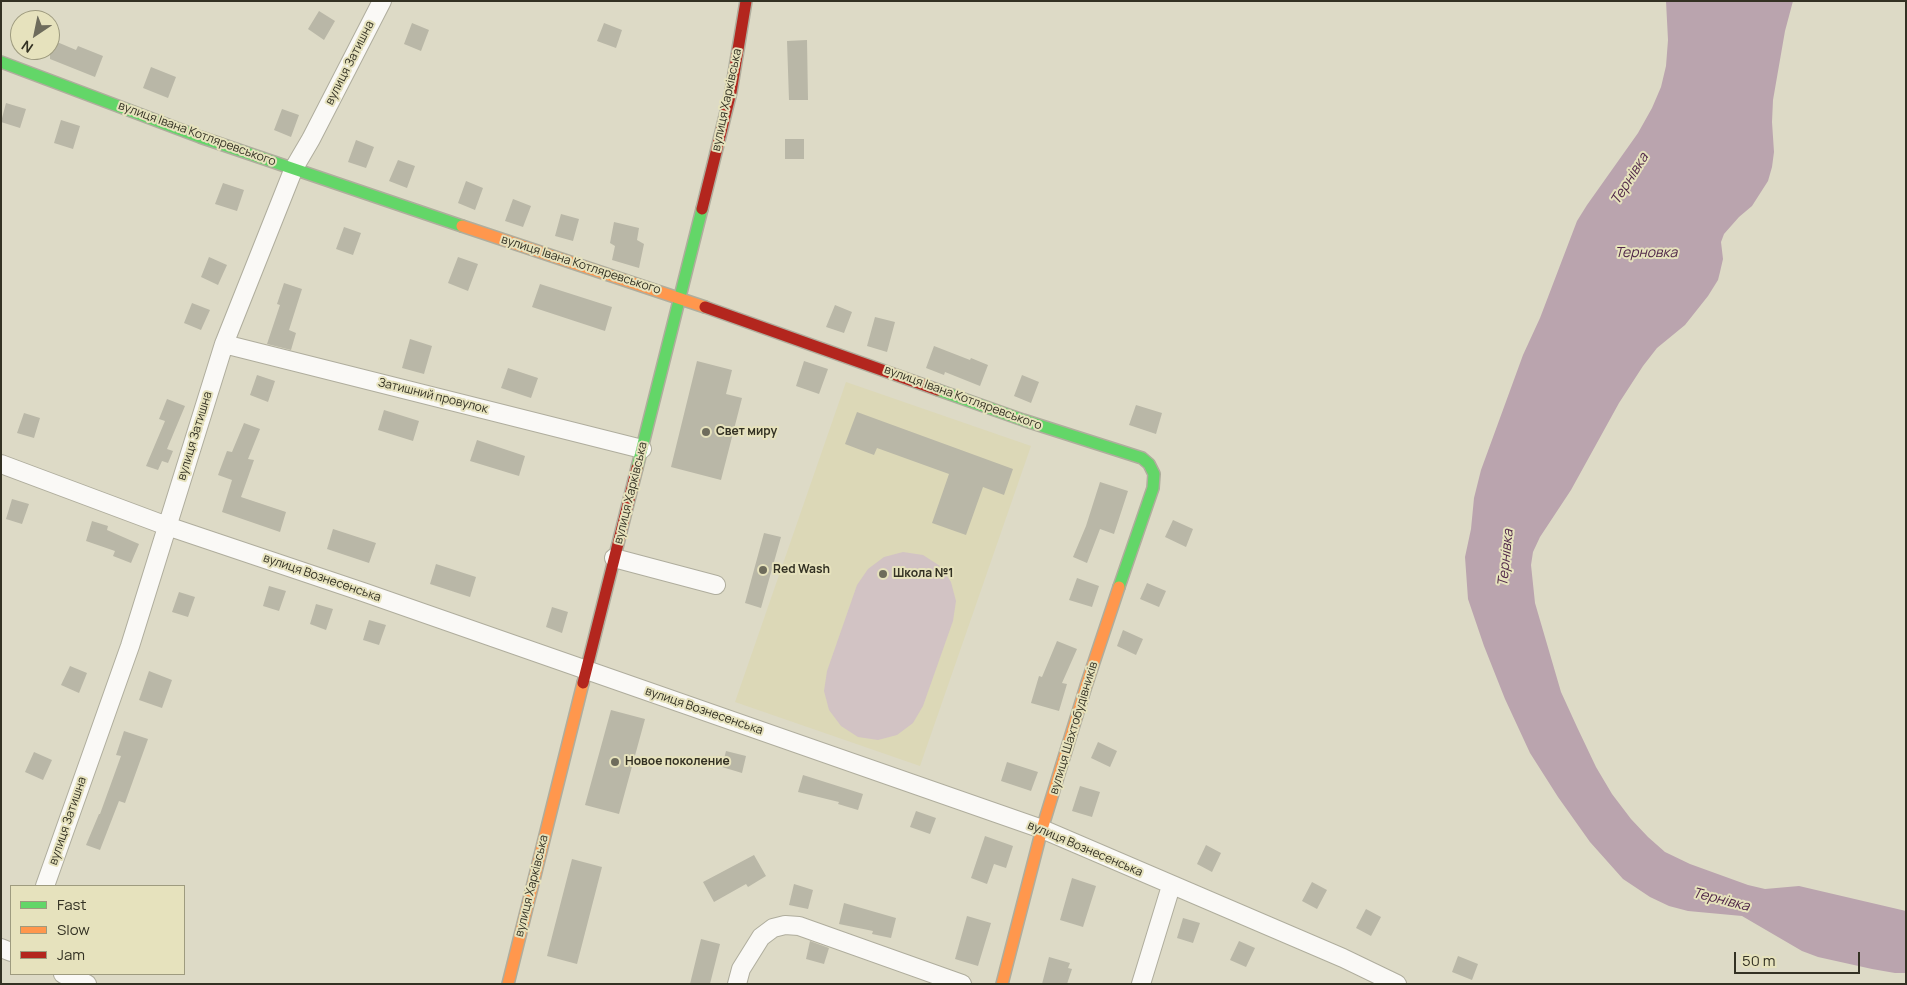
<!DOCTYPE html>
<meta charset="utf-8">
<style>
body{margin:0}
#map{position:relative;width:1907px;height:985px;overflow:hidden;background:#dddac6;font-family:Manrope,sans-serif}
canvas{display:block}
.frame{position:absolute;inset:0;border:2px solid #333123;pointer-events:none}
.legend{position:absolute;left:10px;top:885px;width:175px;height:90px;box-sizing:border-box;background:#e6e2bd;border:1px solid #9e9b7f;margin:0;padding:6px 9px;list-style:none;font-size:15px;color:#333123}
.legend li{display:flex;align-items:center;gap:10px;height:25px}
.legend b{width:25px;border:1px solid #9e9b7f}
.north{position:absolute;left:10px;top:10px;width:50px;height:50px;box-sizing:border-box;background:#e6e2bd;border:1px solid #9e9b7f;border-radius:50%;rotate:214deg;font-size:14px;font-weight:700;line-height:20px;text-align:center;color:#333123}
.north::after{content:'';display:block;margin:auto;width:18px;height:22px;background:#6e6c5c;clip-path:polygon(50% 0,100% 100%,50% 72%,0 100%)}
.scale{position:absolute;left:1734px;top:952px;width:126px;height:22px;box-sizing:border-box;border:2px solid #333123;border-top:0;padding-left:6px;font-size:15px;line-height:18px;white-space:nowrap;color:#333123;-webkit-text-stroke:4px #e6e2bd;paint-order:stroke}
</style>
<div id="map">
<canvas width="1907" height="985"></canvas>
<div class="frame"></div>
<ul class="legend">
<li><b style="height:6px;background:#63d668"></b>Fast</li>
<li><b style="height:6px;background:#ff974d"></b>Slow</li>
<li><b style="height:6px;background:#b3261e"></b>Jam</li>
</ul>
<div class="north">N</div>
<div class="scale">50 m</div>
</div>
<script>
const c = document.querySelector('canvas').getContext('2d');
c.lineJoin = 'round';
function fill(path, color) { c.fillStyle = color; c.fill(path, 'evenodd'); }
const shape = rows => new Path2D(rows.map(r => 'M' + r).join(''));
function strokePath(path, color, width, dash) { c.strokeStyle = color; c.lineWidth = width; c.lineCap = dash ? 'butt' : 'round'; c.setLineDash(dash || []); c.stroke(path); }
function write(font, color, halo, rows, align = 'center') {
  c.font = font + ' Manrope,sans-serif'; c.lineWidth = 4; c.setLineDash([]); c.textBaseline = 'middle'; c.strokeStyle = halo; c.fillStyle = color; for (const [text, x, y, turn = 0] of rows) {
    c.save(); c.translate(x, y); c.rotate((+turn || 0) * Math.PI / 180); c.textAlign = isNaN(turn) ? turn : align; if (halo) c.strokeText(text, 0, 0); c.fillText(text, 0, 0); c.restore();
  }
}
const built = shape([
 [846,382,1031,446,920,766,735,702]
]);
const green = shape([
 [903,552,923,555,940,566,951,582,956,601,953,621,923,706,913,723,897,735,878,740,858,737,841,726,829,710,824,691,827,671,857,585,868,569,884,557]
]);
const water = shape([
 [1666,1,1793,1,1785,31,1773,100,1772,122,1774,152,1772,167,1768,181,1752,206,1739,217,1724,234,1721,242,1723,259,1720,272,1718,280,1708,296,1685,325,1657,348,1643,366,1619,403,1571,490,1540,537,1533,552,1531,565,1535,603,1561,692,1577,727,1596,767,1612,794,1631,819,1648,837,1665,852,1690,864,1748,885,1765,889,1799,886,1906,911,1906,973,1895,973,1872,969,1818,957,1802,951,1742,916,1688,911,1669,906,1650,897,1623,879,1590,842,1558,797,1530,753,1505,699,1484,646,1468,599,1465,557,1471,529,1474,498,1481,470,1523,355,1540,318,1577,221,1587,205,1638,133,1652,108,1661,87,1666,66,1668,40]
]);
const building = shape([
 [319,11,335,21,324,40,308,29],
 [412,23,429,30,421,51,404,44],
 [604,23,622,30,616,48,597,41],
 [50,39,76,50,78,46,103,56,95,77,50,59],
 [807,40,808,100,789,100,787,41],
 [151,67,176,77,168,98,143,88],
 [6,103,26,109,20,128,1,122],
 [282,109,299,115,291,137,274,130],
 [61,120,80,126,73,149,54,143],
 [785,139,804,139,804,159,785,159],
 [356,140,374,147,366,168,348,162],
 [398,160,415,166,407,188,389,181],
 [466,181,483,188,475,210,458,203],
 [223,183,244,190,237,211,215,204],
 [513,199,531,206,523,227,505,221],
 [561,214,579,219,573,241,555,236],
 [614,222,639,228,637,240,644,244,639,268,612,260,615,246,610,243],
 [344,227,361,233,353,255,336,249],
 [209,257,227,265,218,285,201,277],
 [458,257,478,264,468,291,448,283],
 [284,283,302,289,289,330,296,333,291,350,267,344,280,305,277,304],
 [540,284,612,307,605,331,532,307],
 [192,303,210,310,201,330,184,323],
 [835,305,852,312,844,333,826,327],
 [875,317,895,322,887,352,867,346],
 [410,339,432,346,424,374,402,368],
 [934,346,970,360,971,358,988,365,980,386,945,372,944,375,926,368],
 [697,361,732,370,726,394,742,398,721,480,671,467],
 [804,361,828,369,819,394,796,386],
 [508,368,538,378,531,398,501,388],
 [257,375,275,381,268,402,250,395],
 [1022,375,1039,382,1031,403,1014,396],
 [167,399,185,406,167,449,173,451,168,463,162,461,158,470,146,466,165,421,159,419],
 [1136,405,1162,413,1156,434,1129,425],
 [384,410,419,421,413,441,378,430],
 [857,412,1013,469,1004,495,983,487,966,535,932,523,949,474,877,448,874,455,845,444],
 [24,413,40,418,34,438,17,433],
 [244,423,260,429,248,459,254,460,241,497,286,512,280,532,222,512,232,480,218,475,227,451,232,452],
 [477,440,525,456,519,476,470,461],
 [1100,482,1128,491,1114,534,1100,529,1087,563,1073,557,1086,526],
 [12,499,29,504,22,524,6,519],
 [1173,520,1193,529,1186,547,1165,537],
 [92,521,108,526,107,530,139,544,131,563,113,556,115,551,86,541],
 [333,529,376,543,369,563,327,549],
 [764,533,781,537,761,608,745,603],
 [436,564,476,577,470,597,430,584],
 [1077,578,1099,586,1092,607,1069,600],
 [1147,583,1166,591,1159,607,1140,599],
 [269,586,286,591,279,611,263,606],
 [179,592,195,597,188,617,172,612],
 [316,604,333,609,326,630,310,624],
 [552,607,568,612,562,633,546,627],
 [369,620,386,625,379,645,363,640],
 [1123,630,1143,639,1136,655,1117,646],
 [1057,641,1077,649,1062,683,1067,684,1059,711,1031,703,1039,676,1042,677],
 [70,666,87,673,79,693,61,685],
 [149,671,172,680,162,708,139,700],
 [611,710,645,719,619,814,585,805],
 [124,731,148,739,125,803,119,801,100,850,86,845,99,814,100,814,121,756,116,755],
 [1098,742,1117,751,1110,767,1091,758],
 [726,751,746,756,742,773,722,767],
 [34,752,52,760,43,780,25,772],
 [1007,762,1038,772,1031,791,1001,781],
 [803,775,863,794,858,810,838,804,839,802,798,792],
 [1080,786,1100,792,1092,817,1072,811],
 [916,811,936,818,930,834,910,827],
 [985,836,1013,846,1006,868,994,864,987,884,971,878],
 [1206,845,1221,853,1212,872,1197,864],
 [754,855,766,876,748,887,746,884,714,902,703,882],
 [572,859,602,867,577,964,547,956],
 [1072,878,1096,886,1083,927,1060,920],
 [1312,882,1327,890,1317,909,1302,901],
 [794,884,813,890,808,909,789,905],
 [844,903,896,918,891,938,872,934,873,931,839,924],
 [1366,909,1381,917,1371,936,1356,928],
 [967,916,991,923,978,966,955,959],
 [1183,918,1200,923,1193,943,1177,938],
 [701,939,720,944,710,984,690,984],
 [810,941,829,948,824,964,806,959],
 [1239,941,1255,948,1246,967,1230,960],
 [1458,956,1478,964,1472,980,1452,972],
 [1049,957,1070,963,1068,968,1072,969,1067,984,1042,984]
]);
const street = shape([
 [224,344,642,449],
 [1,464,167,526,363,592,1042,829,1343,958,1397,984],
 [614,558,716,585],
 [45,886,130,646,224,344,294,168,311,139,382,1],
 [1,948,11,952],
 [63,974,87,984],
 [737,984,741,969,761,937,773,928,785,925,799,926,962,984],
 [1141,984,1171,886]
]);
const fast = shape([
 [1,62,200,137,462,226],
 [938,390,1023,420,1142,458,1149,464,1154,474,1153,488,1119,587],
 [637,468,702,209]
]);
const slow = shape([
 [462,226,705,307],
 [508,984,583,683],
 [1002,984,1042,829,1086,686,1119,587]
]);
const jam = shape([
 [702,209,731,92,746,1],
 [705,307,938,390],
 [583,683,637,468]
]);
const markers = [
 [706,432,5,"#6e6c5c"],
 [763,570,5,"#6e6c5c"],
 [883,574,5,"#6e6c5c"],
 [615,762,5,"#6e6c5c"]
];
const streetNames = [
 ["вулиця Затишна",350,63,-63],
 ["вулиця Харківська",727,100,-78],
 ["вулиця Івана Котляревського",197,134,20],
 ["вулиця Івана Котляревського",581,265,18],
 ["Затишний провулок",433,396,14],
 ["вулиця Івана Котляревського",963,398,20],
 ["вулиця Затишна",195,436,-73],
 ["вулиця Харківська",631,493,-76],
 ["вулиця Вознесенська",322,578,19],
 ["вулиця Вознесенська",704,711,19],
 ["вулиця Шахтобудівників",1074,728,-73],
 ["вулиця Затишна",68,821,-71],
 ["вулиця Вознесенська",1085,849,23],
 ["вулиця Харківська",532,886,-76]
];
const poiNames = [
 ["Свет миру",716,432],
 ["Red Wash",773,570],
 ["Школа №1",893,574],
 ["Новое поколение",625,762]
];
const waterNames = [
 ["Тернівка",1630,179,-58],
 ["Терновка",1646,253],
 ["Тернівка",1506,558,-84],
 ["Тернівка",1721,900,14]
];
fill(built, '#dcd8b7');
fill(green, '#d2c3c4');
fill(water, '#baa4ae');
fill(building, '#b9b7a7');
strokePath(street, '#afad9d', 20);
strokePath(fast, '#afad9d', 14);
strokePath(slow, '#afad9d', 14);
strokePath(jam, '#afad9d', 14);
strokePath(street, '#faf9f6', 18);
strokePath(fast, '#63d668', 11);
strokePath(slow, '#ff974d', 11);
strokePath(jam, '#b3261e', 11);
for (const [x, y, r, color] of markers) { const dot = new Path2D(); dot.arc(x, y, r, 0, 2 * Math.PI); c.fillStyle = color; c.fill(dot); strokePath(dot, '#e6e2bd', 2); }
write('12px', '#333123', '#e6e2bd', streetNames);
write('bold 12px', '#333123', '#e6e2bd', poiNames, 'left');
write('italic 14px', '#512849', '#e6e2bd', waterNames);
</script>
